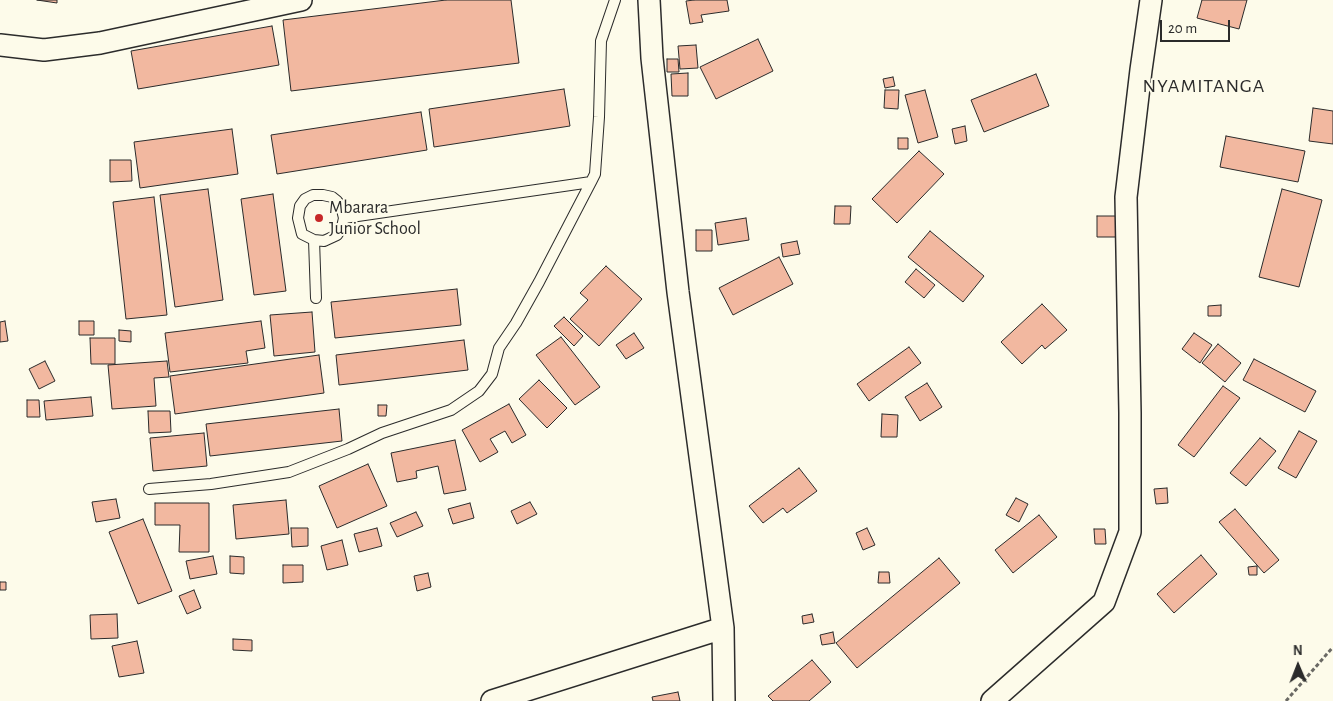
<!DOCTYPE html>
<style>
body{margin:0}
#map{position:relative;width:1333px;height:701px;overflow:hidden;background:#fdfbea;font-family:"Alegreya Sans",sans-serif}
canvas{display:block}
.north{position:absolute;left:1273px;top:641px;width:50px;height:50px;-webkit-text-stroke:4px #fdfbea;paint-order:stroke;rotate:359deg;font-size:14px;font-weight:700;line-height:20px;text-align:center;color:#2b2b2b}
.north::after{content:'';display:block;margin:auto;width:18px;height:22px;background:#2b2b2b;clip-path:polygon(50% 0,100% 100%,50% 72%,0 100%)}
.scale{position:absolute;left:1160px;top:20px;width:70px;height:22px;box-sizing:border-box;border:2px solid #2b2b2b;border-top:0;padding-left:6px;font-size:15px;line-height:18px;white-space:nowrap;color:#2b2b2b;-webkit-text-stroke:4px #fdfbea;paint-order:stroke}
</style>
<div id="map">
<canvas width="1333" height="701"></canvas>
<div class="north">N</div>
<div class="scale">20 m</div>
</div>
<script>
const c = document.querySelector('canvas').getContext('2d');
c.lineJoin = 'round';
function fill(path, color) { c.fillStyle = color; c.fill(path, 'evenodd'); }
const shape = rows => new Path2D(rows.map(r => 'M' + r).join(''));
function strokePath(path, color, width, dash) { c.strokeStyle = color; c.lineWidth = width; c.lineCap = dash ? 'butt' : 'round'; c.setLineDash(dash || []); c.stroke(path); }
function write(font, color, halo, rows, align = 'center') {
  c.font = font + ' "Alegreya Sans",sans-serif'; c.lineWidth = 4; c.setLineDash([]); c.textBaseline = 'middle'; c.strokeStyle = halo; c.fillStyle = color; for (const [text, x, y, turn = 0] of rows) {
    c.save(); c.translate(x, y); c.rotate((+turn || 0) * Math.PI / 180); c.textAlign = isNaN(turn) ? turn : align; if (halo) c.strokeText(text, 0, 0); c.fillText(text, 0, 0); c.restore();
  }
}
const building = shape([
 [37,0,57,0,57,3,37,0],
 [446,0,511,0,519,63,291,91,283,20,446,0],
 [694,0,727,0,729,11,701,15,703,22,690,24,686,1,694,0],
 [1202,0,1247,0,1239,29,1197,18,1202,0],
 [272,26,279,65,138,89,131,51,272,26],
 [758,39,773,71,716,99,700,67,758,39],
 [696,45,698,68,680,69,678,46,696,45],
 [667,59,678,59,679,72,667,72,667,59],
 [688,73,688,96,672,96,671,74,688,73],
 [1036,74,1049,106,984,132,971,100,1036,74],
 [893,77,895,86,885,88,883,79,893,77],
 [564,89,570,126,434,147,429,109,564,89],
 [885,90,899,90,898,109,884,108,885,90],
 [925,90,938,137,918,143,905,95,925,90],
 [1313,108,1333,111,1333,144,1309,141,1313,108],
 [421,112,427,150,277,174,271,135,421,112],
 [965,126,967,141,955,144,952,129,965,126],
 [232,129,238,174,140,188,134,142,232,129],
 [1226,136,1305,151,1298,182,1220,167,1226,136],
 [898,138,908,138,908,149,898,149,898,138],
 [919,151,944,174,897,223,872,199,919,151],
 [110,160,131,160,132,181,110,182,110,160],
 [208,189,223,300,175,307,160,195,208,189],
 [1282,189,1322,200,1299,287,1259,277,1282,189],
 [273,194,286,291,254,295,241,199,273,194],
 [154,197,167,315,126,319,113,202,154,197],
 [835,206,851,206,850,224,834,224,835,206],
 [1097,216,1118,216,1118,237,1097,237,1097,216],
 [746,218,749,240,718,245,715,223,746,218],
 [696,230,712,230,712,251,696,251,696,230],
 [930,231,984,276,963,302,908,257,930,231],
 [797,241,800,254,783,257,781,244,797,241],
 [779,257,793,284,733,315,719,288,779,257],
 [606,266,642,299,599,346,570,319,588,300,580,293,606,266],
 [916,269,935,285,924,298,905,282,916,269],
 [457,289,461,325,335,338,331,302,457,289],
 [1042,304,1067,330,1045,349,1042,345,1022,364,1001,342,1042,304],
 [1221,305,1221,316,1208,316,1208,306,1221,305],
 [312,312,315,352,274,356,270,315,312,312],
 [564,317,583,336,574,346,554,326,564,317],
 [5,321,8,341,0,342,0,322,5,321],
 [79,321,94,321,94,335,79,335,79,321],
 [261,321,265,348,246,351,248,363,170,372,165,333,261,321],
 [119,330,131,331,131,342,119,341,119,330],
 [634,333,644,348,626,359,616,345,634,333],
 [1194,333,1212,345,1200,363,1182,349,1194,333],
 [561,337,600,387,575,405,536,355,561,337],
 [90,338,115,338,115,364,91,364,90,338],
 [464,340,468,370,339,385,336,355,464,340],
 [1218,344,1241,363,1225,382,1202,363,1218,344],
 [909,347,921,363,869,401,857,384,909,347],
 [319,355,324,393,175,414,170,376,319,355],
 [1254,359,1316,391,1305,412,1243,380,1254,359],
 [45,361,55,381,39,389,29,369,45,361],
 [167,361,169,377,154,378,156,406,112,409,108,365,167,361],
 [539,380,567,408,547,428,519,399,539,380],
 [927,383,942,407,920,421,905,397,927,383],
 [1223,386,1240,398,1194,457,1178,445,1223,386],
 [91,397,93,416,46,420,44,401,91,397],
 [27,400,39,400,40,417,27,417,27,400],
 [509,404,526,435,512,443,505,431,490,439,498,452,480,462,462,430,509,404],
 [378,405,387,405,386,416,378,416,378,405],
 [339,409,342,441,210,456,206,424,339,409],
 [148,411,170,411,171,432,149,433,148,411],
 [882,414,898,415,897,437,881,437,882,414],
 [1299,431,1317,441,1296,478,1278,468,1299,431],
 [204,433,207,466,153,471,150,438,204,433],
 [1260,438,1276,451,1246,486,1230,473,1260,438],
 [455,440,466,490,444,494,438,466,416,471,417,478,397,482,391,453,455,440],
 [368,464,387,506,337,528,319,486,368,464],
 [799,468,817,491,787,513,783,508,763,523,749,506,799,468],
 [1167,488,1168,503,1156,504,1154,489,1167,488],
 [1016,498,1028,504,1019,522,1006,515,1016,498],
 [116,499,120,518,96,522,92,502,116,499],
 [286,500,289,534,236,539,233,505,286,500],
 [530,502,537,514,517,524,511,511,530,502],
 [155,503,209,503,209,552,179,552,180,525,155,525,155,503],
 [470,503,474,518,453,524,448,509,470,503],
 [1235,509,1279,560,1264,573,1219,522,1235,509],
 [416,512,423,526,397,537,390,523,416,512],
 [1039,515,1057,537,1013,573,995,550,1039,515],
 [143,519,172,591,138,604,109,532,143,519],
 [291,528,308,528,308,546,292,547,291,528],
 [377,528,382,546,359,552,354,534,377,528],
 [867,528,875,545,863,550,856,533,867,528],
 [1094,529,1105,529,1106,544,1095,544,1094,529],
 [342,540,348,565,327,570,321,546,342,540],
 [1201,555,1217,574,1174,613,1157,594,1201,555],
 [213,556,217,574,190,579,186,561,213,556],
 [230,556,244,557,244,574,230,573,230,556],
 [939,558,960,583,857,668,836,643,939,558],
 [283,565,303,565,303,582,283,583,283,565],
 [1257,566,1257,575,1249,575,1248,567,1257,566],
 [879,572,889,572,890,583,878,583,879,572],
 [428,573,431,587,417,591,414,576,428,573],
 [0,582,6,582,6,590,0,590,0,582],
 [194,590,201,608,187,614,179,596,194,590],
 [117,614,118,638,91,639,90,615,117,614],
 [812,614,814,622,803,624,802,616,812,614],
 [833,632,835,643,822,645,820,635,833,632],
 [233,639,252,640,252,651,233,650,233,639],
 [137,641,144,673,119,677,112,646,137,641],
 [812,660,831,682,809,701,773,701,768,696,812,660],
 [678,692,680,701,653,701,652,697,678,692]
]);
const path = shape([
 [1286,701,1333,647]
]);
const service = shape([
 [314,240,324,241,337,235,342,227,344,218],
 [316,298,314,240,302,234,298,218,300,206,305,199,313,195,323,195,332,197,337,201,341,206,344,218,591,182,595,174,599,117,601,41,615,0],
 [149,489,211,484,289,472,348,449,382,433,451,410,479,391,492,374,499,348,516,323,539,282,591,182]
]);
const minor = shape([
 [649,0,652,58,678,292,723,628,724,701],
 [0,45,44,50,100,43,301,0],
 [492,701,723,628],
 [992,701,1104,602,1130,532,1130,413,1126,197,1141,70,1151,0]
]);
const markers = [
 [319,218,5,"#c62828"]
];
const poiNames = [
 ["Mbarara",329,208],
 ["Junior School",329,229]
];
const quarterNames = [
 ["NYAMITANGA",1204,86]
];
fill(building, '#f2b8a0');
strokePath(building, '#2b2b2b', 1);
strokePath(service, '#2b2b2b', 12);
strokePath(minor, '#2b2b2b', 24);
strokePath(path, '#6a6964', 3, [4, 2.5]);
strokePath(service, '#fdfbea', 10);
strokePath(minor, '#fdfbea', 21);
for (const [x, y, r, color] of markers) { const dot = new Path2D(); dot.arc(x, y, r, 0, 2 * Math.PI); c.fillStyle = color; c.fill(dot); strokePath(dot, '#fdfbea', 2); }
write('18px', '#2b2b2b', '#fdfbea', poiNames, 'left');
c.letterSpacing = '1px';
write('20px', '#2b2b2b', '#fdfbea', quarterNames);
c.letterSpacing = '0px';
</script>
